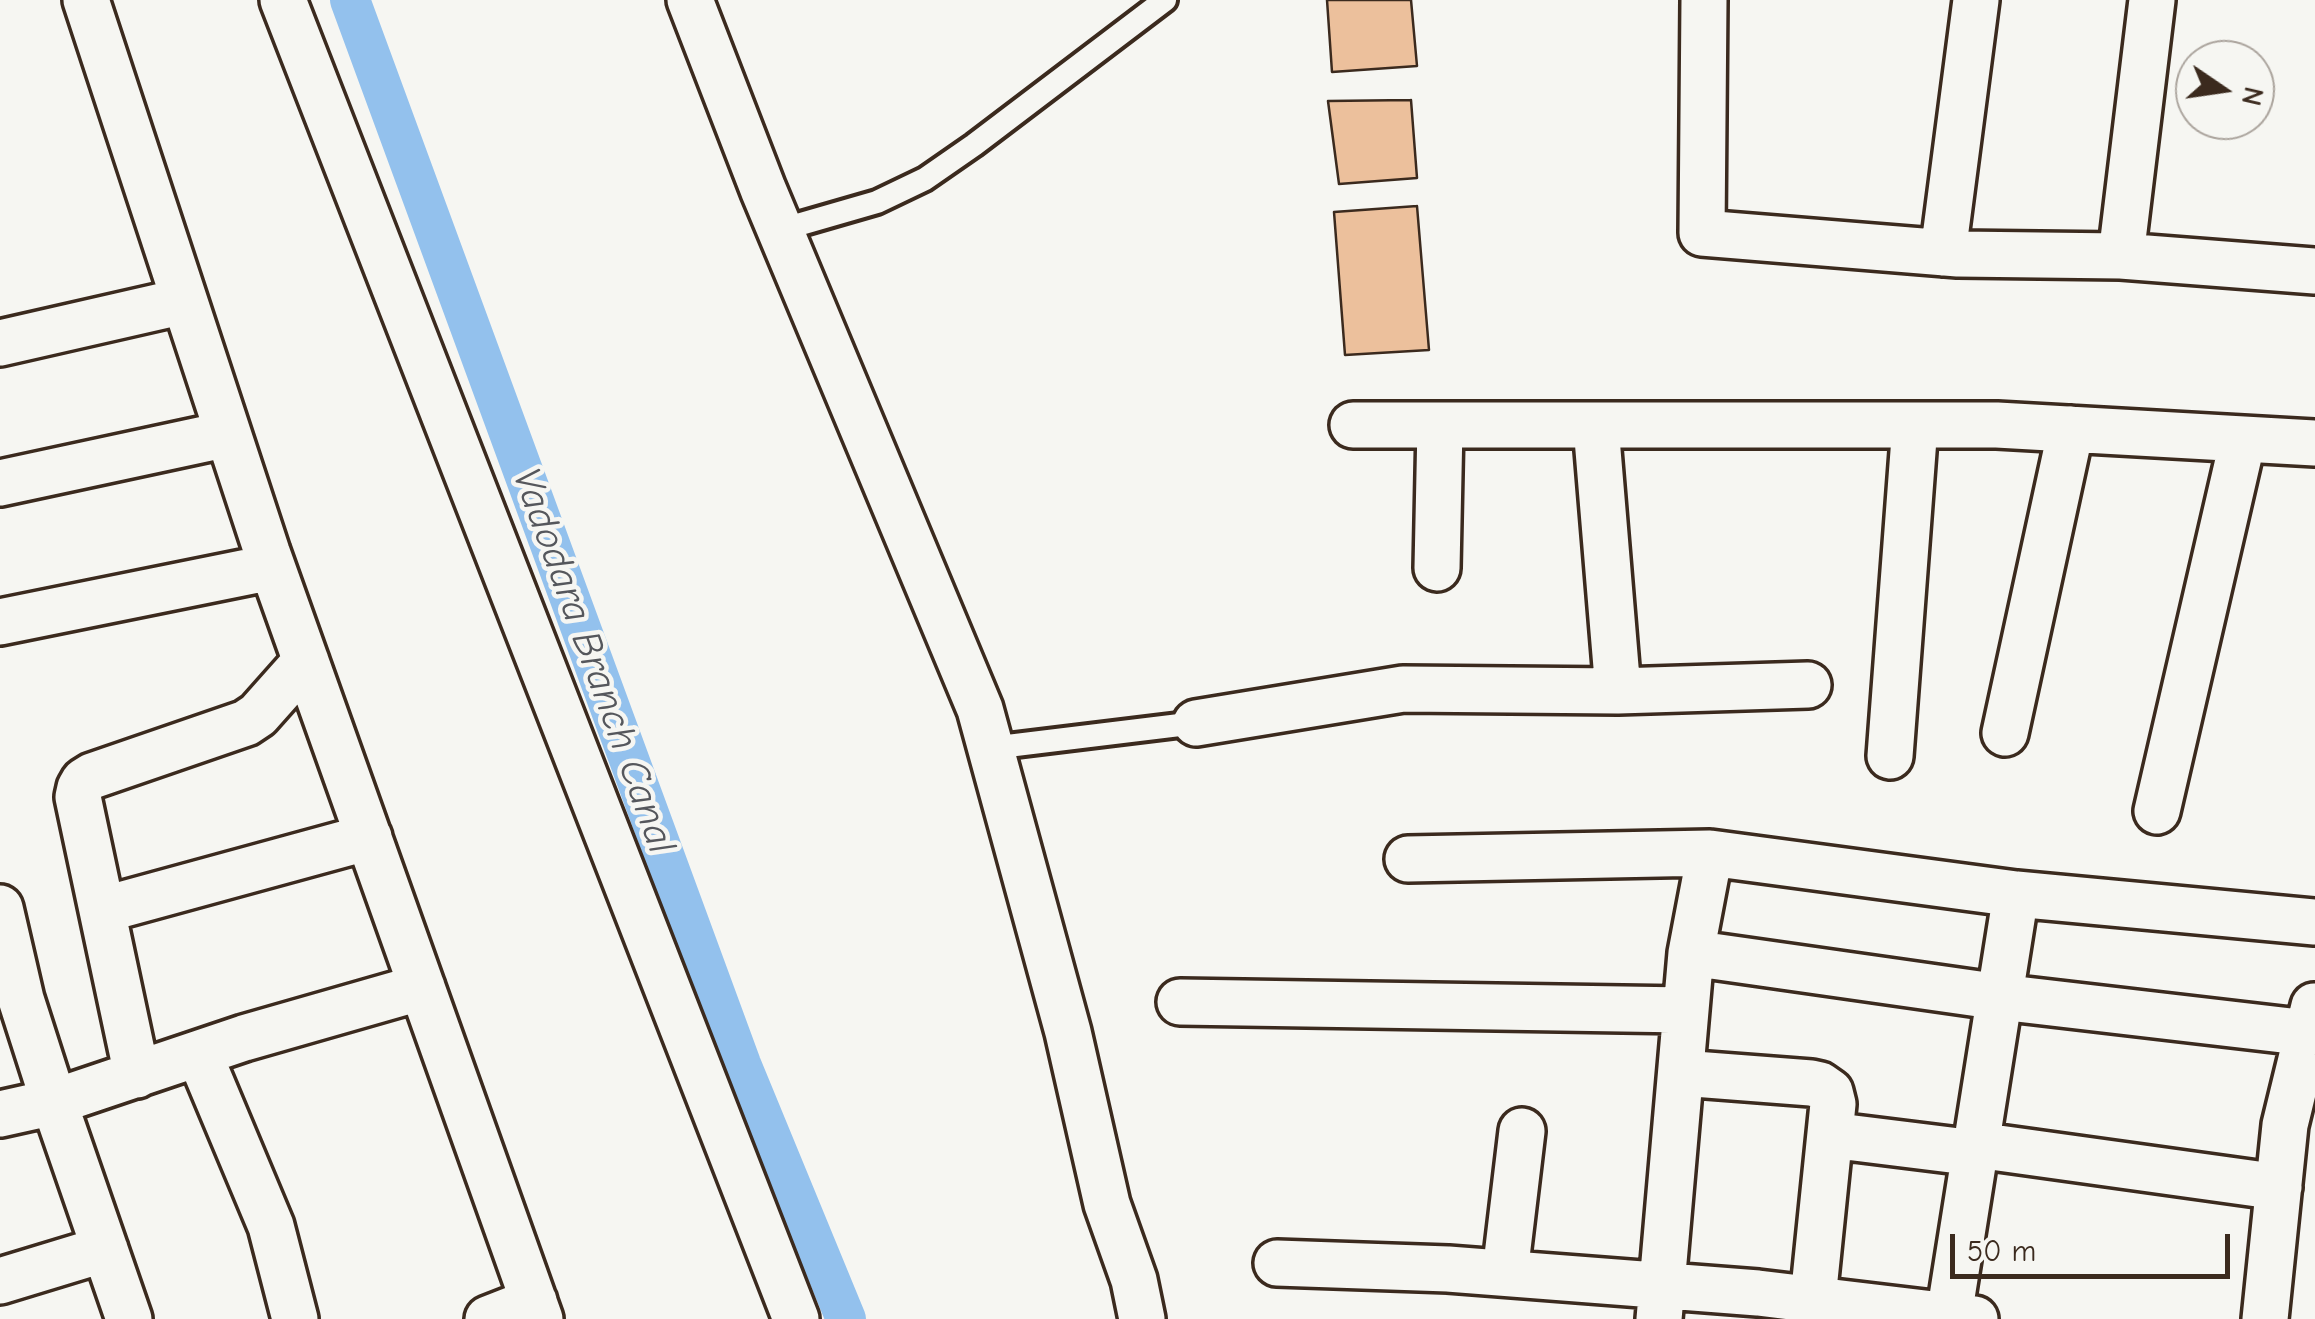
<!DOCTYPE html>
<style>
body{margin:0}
#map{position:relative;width:2315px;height:1319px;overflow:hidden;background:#f6f6f2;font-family:"Comic Neue",sans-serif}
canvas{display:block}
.north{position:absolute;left:2175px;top:40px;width:100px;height:100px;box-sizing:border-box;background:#f6f6f2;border:2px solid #aba49d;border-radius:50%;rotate:103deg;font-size:28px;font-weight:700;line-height:40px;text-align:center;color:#3b2a1e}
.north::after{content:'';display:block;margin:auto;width:35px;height:45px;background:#3b2a1e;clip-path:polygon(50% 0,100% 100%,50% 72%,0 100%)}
.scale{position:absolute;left:1950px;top:1234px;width:280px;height:45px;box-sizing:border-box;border:5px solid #3b2a1e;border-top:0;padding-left:12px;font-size:30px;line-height:35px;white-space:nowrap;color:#3b2a1e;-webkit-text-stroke:8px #f6f6f2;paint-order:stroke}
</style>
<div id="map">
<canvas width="2315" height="1319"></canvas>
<div class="north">N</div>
<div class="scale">50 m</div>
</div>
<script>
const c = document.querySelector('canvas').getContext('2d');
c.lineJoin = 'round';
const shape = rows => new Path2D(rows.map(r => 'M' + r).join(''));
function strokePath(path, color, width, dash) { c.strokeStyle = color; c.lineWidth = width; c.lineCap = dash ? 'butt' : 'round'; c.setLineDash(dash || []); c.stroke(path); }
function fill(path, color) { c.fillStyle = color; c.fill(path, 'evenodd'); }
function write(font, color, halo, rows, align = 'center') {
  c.font = font + ' "Comic Neue",sans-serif'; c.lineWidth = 9; c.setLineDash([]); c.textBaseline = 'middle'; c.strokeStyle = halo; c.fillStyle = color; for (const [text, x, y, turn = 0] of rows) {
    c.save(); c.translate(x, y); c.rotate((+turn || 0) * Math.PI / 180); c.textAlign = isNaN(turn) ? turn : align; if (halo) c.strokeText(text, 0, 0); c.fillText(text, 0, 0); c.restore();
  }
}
const canal = shape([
 [350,0,741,1064,846,1319]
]);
const building = shape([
 [1327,0,1411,0,1417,66,1332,72,1327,0],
 [1411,100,1417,178,1339,184,1328,101,1411,100],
 [1417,206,1429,350,1345,355,1334,212,1417,206]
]);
const service = shape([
 [780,230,877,202,925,179,974,145,1165,0],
 [991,748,1196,723]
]);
const minor = shape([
 [86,0,267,552,540,1319],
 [283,0,796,1319],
 [690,0,763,189,980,709,1068,1032,1107,1204,1134,1280,1142,1319],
 [1704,0,1702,233,1958,254,2121,256,2152,0],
 [1943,253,1976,0],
 [2121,256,2315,271],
 [0,343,184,301],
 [1353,425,1997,425,2315,443],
 [1596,426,1618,691,1808,685],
 [0,483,228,434],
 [1437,568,1440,426],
 [0,622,272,567],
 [1196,723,1403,689,1618,691],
 [2005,733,2071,429],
 [1890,756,1915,425],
 [2157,811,2243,439],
 [1408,859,1710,853],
 [0,908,21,999,54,1102,244,1038,422,987],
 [102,910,369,837],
 [1691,953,2000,997,2308,1033],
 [1180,1002,1686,1010],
 [199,1054,271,1226,295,1319],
 [1681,1073,1811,1083,1820,1085,1830,1092,1833,1104,1813,1299],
 [137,1075,78,797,80,788,84,781,92,776,246,723,258,715,306,661],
 [0,1114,54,1102,129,1319],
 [1830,1135,1975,1153],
 [1977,1145,2279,1187],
 [1277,1263,1448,1269,1758,1293,1975,1319],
 [1505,1273,1522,1131],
 [0,1281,105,1249],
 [1949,1316,2016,894],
 [488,1319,534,1301],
 [1659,1319,1691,953,1710,853,2016,894,2315,922],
 [2265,1319,2285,1125,2314,1006]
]);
const waterNames = [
 ["Vadodara Branch Canal",593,661,70]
];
strokePath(canal, '#93c1ed', 40);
fill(building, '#ecc09c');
strokePath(building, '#3b2a1e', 2.5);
strokePath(service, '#3b2a1e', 30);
strokePath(minor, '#3b2a1e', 52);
strokePath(service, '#f6f6f2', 22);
strokePath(minor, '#f6f6f2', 45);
write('italic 40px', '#55575c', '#f6f6f2', waterNames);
</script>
